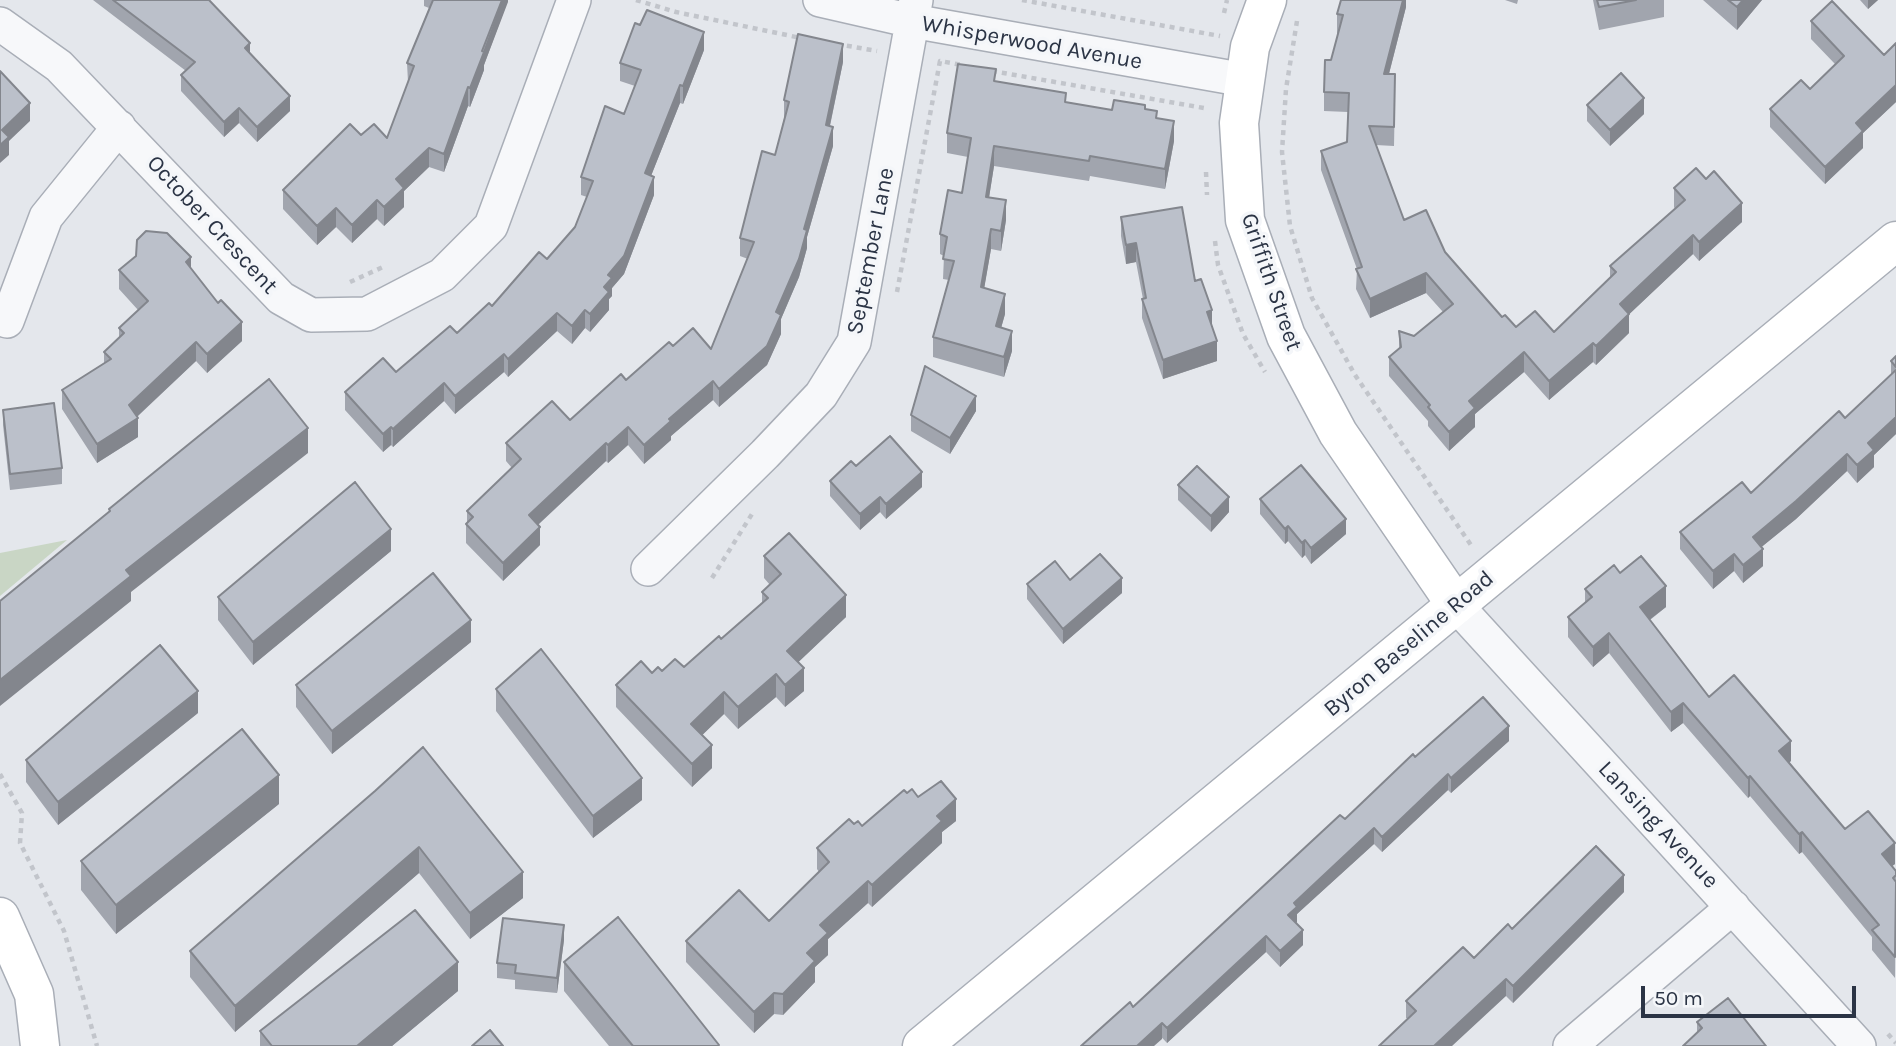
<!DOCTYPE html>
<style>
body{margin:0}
#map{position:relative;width:1896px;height:1046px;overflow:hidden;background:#e4e7ec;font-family:Karla,sans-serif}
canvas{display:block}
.scale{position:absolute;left:1641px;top:986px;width:215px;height:32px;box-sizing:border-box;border:4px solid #2b3445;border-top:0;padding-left:9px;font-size:21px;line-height:24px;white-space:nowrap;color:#2b3445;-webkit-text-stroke:5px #f4f6f9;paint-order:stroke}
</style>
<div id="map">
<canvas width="1896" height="1046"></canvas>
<div class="scale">50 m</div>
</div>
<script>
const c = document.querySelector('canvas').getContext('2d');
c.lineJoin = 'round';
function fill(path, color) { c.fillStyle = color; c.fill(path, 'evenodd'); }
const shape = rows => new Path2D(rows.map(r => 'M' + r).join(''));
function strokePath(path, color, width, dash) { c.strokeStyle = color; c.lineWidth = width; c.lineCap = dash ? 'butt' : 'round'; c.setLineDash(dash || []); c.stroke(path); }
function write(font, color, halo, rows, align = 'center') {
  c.font = font + ' Karla,sans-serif'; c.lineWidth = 7; c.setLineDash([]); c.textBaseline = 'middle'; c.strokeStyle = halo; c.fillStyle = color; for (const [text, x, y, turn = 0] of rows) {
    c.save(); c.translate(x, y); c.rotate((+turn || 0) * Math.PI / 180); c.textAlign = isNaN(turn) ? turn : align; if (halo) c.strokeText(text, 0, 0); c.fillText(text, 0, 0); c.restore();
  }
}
const green = shape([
 [67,540,0,596,0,553]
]);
const path = shape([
 [636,0,676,12,801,38],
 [1022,0,1220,36],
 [1224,13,1227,0],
 [1297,21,1286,89,1282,152,1290,226,1312,298,1355,375,1473,548],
 [837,44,877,51],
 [992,71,1204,108,1205,111],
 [1206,172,1207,195],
 [1215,241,1218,265,1243,334,1265,372],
 [350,282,383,267],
 [897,292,940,61,962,65],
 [712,578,752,514],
 [0,774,22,813,20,843,64,931,97,1046],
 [1888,1034,1896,1043]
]);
const street = shape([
 [820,0,912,21,1245,80],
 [0,24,59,66,281,298,311,315,367,314,442,275,491,226,574,0],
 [7,321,46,217,119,127],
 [648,569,765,454,821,395,854,342,916,0],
 [1456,605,1859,1046],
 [1570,1046,1733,907]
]);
const secondary = shape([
 [1267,0,1250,47,1239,123,1245,220,1286,336,1338,433,1456,605],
 [0,917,34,994,40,1046],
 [922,1046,1896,241]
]);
const wall = shape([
 [93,0,209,0,250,53,290,111,257,142,239,123,224,137,181,91,181,75,186,71],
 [424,0,508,0,484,65,484,70,470,107,468,106,444,172,429,167,404,191,404,207,384,226,377,219,352,243,336,227,317,245,283,209,283,190,361,135,387,138,408,82,407,63,429,8,424,6],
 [1406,0,1406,7,1389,74,1395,93,1394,146,1376,145,1404,220,1445,252,1502,317,1516,327,1554,332,1610,278,1610,266,1675,209,1674,207,1674,188,1742,222,1699,261,1693,254,1629,314,1629,333,1596,365,1593,362,1549,400,1524,372,1475,414,1475,427,1449,451,1428,426,1428,421,1389,376,1389,357,1399,348,1399,331,1414,336,1443,312,1426,293,1370,318,1356,289,1357,269,1321,170,1321,151,1347,142,1348,112,1324,111,1324,92,1338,33,1337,33,1337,14],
 [1505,0,1518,0,1517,4],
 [1593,0,1664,0,1664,17,1599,30],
 [1703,0,1762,0,1737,30],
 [1860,0,1878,0,1868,9],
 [1811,21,1884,55,1896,43,1896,102,1863,133,1863,148,1825,184,1770,127,1770,109,1810,89,1835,64,1811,39],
 [704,50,683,104,680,103,651,176,654,195,624,274,612,288,612,296,609,299,609,310,590,332,585,328,572,344,557,331,508,377,504,372,455,414,444,401,393,447,391,445,383,452,345,410,345,392,396,372,457,333,492,306,547,259,575,227,587,197,581,195,581,177,624,114,635,86,620,81,620,63],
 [843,62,830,126,833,146,807,237,807,248,799,277,781,319,781,334,767,365,719,407,713,400,671,436,671,440,644,464,628,445,608,463,606,461,538,525,540,545,503,581,466,543,466,524,467,523,467,511,512,468,506,461,506,443,570,420,673,346,711,349,748,259,740,256,740,238,775,155,784,119,784,100],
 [996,81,1066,103,1112,110,1145,109,1157,118,1174,141,1165,189,1090,176,1089,181,994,166,989,197,1006,220,1001,251,991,249,984,288,1005,314,1001,328,1012,351,1004,377,933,357,933,337,949,280,943,279,944,256,940,254,940,234,962,193,968,157,947,153,947,133],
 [1587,105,1644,114,1610,146,1587,121],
 [1121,217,1195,281,1212,327,1217,361,1163,379,1142,318,1142,299,1143,299,1136,262,1126,264,1121,236],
 [136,256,191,269,242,341,207,373,196,361,137,417,138,437,97,463,62,409,62,390,104,363,104,352,119,338,119,328,138,310,119,289,119,270],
 [1896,356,1896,434,1874,455,1874,467,1857,483,1847,471,1796,519,1761,547,1763,566,1743,583,1734,571,1713,589,1680,549,1680,532,1751,493,1845,418,1891,375,1891,361],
 [3,410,62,468,62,484,10,490,3,425],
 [976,411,950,454,911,431,911,415],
 [856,466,922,487,886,519,880,512,860,530,830,496,830,481],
 [1178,485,1229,512,1211,532,1178,500],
 [1260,499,1346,534,1311,564,1305,555,1302,558,1288,541,1285,544,1260,514],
 [391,551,253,665,218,620,218,597],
 [764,556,846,617,798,662,804,691,785,707,776,697,738,729,724,714,702,735,712,768,692,787,616,707,616,685,652,673,684,667,721,639,762,604,762,592,770,585,764,578],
 [1620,573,1666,607,1650,620,1709,697,1791,761,1789,762,1845,829,1895,864,1892,866,1896,871,1895,978,1872,950,1872,937,1802,852,1799,854,1750,796,1748,798,1683,723,1671,732,1609,653,1593,667,1568,637,1568,617,1585,603,1585,589],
 [1070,580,1122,593,1063,644,1027,599,1027,584],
 [471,642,332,754,296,707,296,685],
 [496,689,642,800,593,838,496,711],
 [198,713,58,825,26,782,26,760],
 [1509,741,1451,793,1448,790,1382,852,1374,844,1297,914,1297,922,1296,923,1303,945,1280,967,1266,952,1167,1043,1133,1007,1415,757],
 [375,791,523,898,470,939,419,873,235,1032,190,977,190,951],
 [907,793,918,797,956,821,942,832,942,843,872,907,868,903,828,939,828,955,815,967,815,982,783,1015,774,1014,754,1033,686,962,686,941,769,921,819,872,817,869,817,848,854,824,862,826],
 [279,804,116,934,81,890,81,861],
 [1624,892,1513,1003,1506,996,1408,1019,1406,1018,1406,1001,1474,958,1512,929],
 [564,940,557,993,515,989,515,980,497,978,497,963],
 [564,962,719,1046,609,1046,564,991],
 [458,991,392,1046,260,1046,260,1031],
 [1697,1022,1766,1046,1697,1033]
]);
const shadedWall = shape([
 [502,0,508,0,508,2,484,65,484,70,470,107,470,88],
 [1403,0,1406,0,1406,7,1384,93,1384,74],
 [1743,0,1762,0,1737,30,1737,7],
 [1868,0,1878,0,1868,9],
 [704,32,704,50,683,104,683,86],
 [250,43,250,58,245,48],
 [843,44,843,62,826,144,826,125],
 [680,85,680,103,645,191,645,173],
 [1896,85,1896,102,1863,133,1863,148,1825,184,1825,167,1856,123],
 [468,87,468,106,444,172,444,154],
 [290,96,290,111,257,142,257,127],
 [1644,98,1644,114,1610,146,1610,130],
 [30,103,30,121,9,141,9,155,0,163,0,145,2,130],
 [239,108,239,123,224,137,224,122],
 [1174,121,1174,141,1165,189,1165,169],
 [833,127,833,146,807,237,807,248,799,277,781,319,781,334,767,365,719,407,719,389,776,312,804,229],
 [994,146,994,166,986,217,986,197],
 [429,148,429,167,404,191,404,207,384,226,384,207,396,179],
 [654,177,654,195,624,274,612,288,612,296,609,299,609,310,590,332,590,314],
 [377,200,377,219,352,243,352,225],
 [1006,200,1006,220,1001,251,1001,231],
 [1742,203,1742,222,1699,261,1699,242],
 [336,208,336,227,317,245,317,226],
 [991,229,991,249,981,307,981,287],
 [1693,235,1693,254,1620,323,1620,304],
 [1136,243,1136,262,1126,264,1126,245],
 [191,257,191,277,186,262],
 [1426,273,1426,293,1370,318,1370,299],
 [1005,294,1005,314,996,346,996,326],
 [585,310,585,328,572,344,572,326],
 [1212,310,1212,329,1207,312],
 [557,313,557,331,508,377,508,359],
 [1629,314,1629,333,1596,365,1596,346],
 [242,322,242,341,207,373,207,354],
 [1012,331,1012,351,1004,377,1004,357],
 [1217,341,1217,361,1163,379,1163,360],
 [196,342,196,361,129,424,138,418,138,437,97,463,97,444,129,405],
 [1593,343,1593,362,1549,400,1549,381],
 [1524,352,1524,372,1475,414,1475,427,1449,451,1449,432,1469,401],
 [504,354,504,372,455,414,455,396],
 [713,381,713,400,671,436,671,440,644,464,644,445,669,419],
 [444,383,444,401,393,447,393,429],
 [976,396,976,411,950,454,950,438],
 [1896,417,1896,434,1874,455,1874,467,1857,483,1857,465,1868,443],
 [391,427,391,445,383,452,383,434],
 [628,427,628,445,608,463,608,445],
 [308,428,308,453,131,592,131,601,0,706,0,680,126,570],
 [606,443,606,461,529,533,529,515],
 [1847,454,1847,471,1796,519,1753,554,1753,537],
 [922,472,922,487,886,519,886,504],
 [880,497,880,512,860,530,860,514],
 [1229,497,1229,512,1211,532,1211,516],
 [1346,519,1346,534,1311,564,1311,548],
 [1288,526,1288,541,1285,544,1285,529],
 [540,527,540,545,503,581,503,563],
 [391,529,391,551,253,665,253,642],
 [1305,540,1305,555,1302,558,1302,543],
 [1763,549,1763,566,1743,583,1743,565],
 [1734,554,1734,571,1713,589,1713,571],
 [1122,578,1122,593,1063,644,1063,629],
 [1666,586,1666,607,1640,627,1640,607],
 [846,595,846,617,787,673,787,651],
 [471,620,471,642,332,754,332,731],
 [1609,633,1609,653,1593,667,1593,647],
 [804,668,804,691,785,707,785,685],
 [776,674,776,697,738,729,738,707],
 [198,691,198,713,58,825,58,802],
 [724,692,724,714,691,746,691,724],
 [1683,703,1683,723,1671,732,1671,712],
 [1509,726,1509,741,1451,793,1451,778],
 [1791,741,1791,761,1779,771,1779,751],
 [712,745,712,768,692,787,692,764],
 [1448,774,1448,790,1382,852,1382,837],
 [279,775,279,804,116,934,116,905],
 [1750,776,1750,796,1748,798,1748,778],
 [642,778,642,800,593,838,593,816],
 [956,799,956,821,942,832,942,843,872,907,872,885,937,816],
 [1374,828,1374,844,1297,914,1297,922,1288,930,1288,915,1294,903],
 [1802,832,1802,852,1799,854,1799,834],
 [1895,843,1895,864,1882,874,1882,854],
 [419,847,419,873,235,1032,235,1006],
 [523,872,523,898,470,939,470,913],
 [1624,875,1624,892,1513,1003,1513,986],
 [868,881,868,903,828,939,828,955,815,967,815,982,783,1015,783,994,807,953,820,925],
 [564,925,564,940,557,993,557,978],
 [1303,930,1303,945,1280,967,1280,951],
 [1266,936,1266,952,1167,1043,1167,1028],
 [458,962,458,991,392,1046,357,1046],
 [1506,979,1506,996,1452,1046,1434,1046],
 [774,993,774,1014,754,1033,754,1012],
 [1162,1023,1162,1039,1154,1046,1137,1046]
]);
const building = shape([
 [113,0,209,0,250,43,245,48,290,96,257,127,239,108,224,122,181,75,195,62,113,0],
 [433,0,502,0,482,51,484,52,470,88,468,87,444,154,429,148,396,179,404,188,384,207,377,200,352,225,336,208,317,226,283,190,350,124,361,135,374,124,387,138,414,66,407,63,433,0],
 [1341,0,1403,0,1384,74,1395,74,1394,127,1369,126,1404,220,1426,210,1445,252,1502,317,1505,315,1516,327,1535,311,1554,332,1616,272,1610,266,1685,200,1674,188,1696,168,1706,179,1714,171,1742,203,1699,242,1693,235,1620,304,1629,314,1596,346,1593,343,1549,381,1524,352,1469,401,1475,408,1449,432,1428,407,1430,405,1389,357,1401,347,1399,331,1414,336,1453,304,1426,273,1370,299,1356,269,1362,267,1321,151,1347,142,1349,93,1324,92,1325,60,1331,60,1343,15,1337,14,1341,0],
 [1597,0,1636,0,1599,7,1597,0],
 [1728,0,1743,0,1737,7,1728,0],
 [1832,1,1884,55,1896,43,1896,85,1856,123,1863,131,1825,167,1770,109,1801,80,1810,89,1844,56,1811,21,1832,1],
 [647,10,704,32,683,86,680,85,645,173,654,177,624,256,608,275,612,278,604,287,609,292,590,314,585,310,572,326,557,313,508,359,504,354,455,396,444,383,393,429,391,427,383,434,345,392,383,358,396,372,450,326,457,333,489,303,492,306,539,252,547,259,575,227,593,181,581,177,605,106,624,114,641,70,620,63,635,23,640,25,647,10],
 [798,34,843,44,826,125,833,127,804,229,807,230,799,259,776,312,781,315,767,346,719,389,713,381,669,419,671,421,644,445,628,427,608,445,606,443,529,515,540,527,503,563,466,524,473,517,467,511,521,459,506,443,552,401,570,420,621,374,626,380,669,342,673,346,693,328,711,349,754,242,740,238,762,151,775,155,789,102,784,100,798,34],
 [958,64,996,69,994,81,1066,93,1065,102,1112,110,1114,100,1145,105,1145,109,1157,111,1156,118,1174,121,1165,169,1090,156,1089,161,994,146,986,197,1006,200,1001,231,991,229,981,287,1005,294,996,326,1012,331,1004,357,933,337,954,261,943,259,947,237,940,234,948,190,962,193,971,138,947,133,958,64],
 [0,71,30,103,2,130,9,137,0,145,0,71],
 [1621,73,1644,98,1610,130,1587,105,1621,73],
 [1182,207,1195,281,1201,279,1212,310,1207,312,1217,341,1163,360,1142,299,1146,298,1136,243,1126,245,1121,217,1182,207],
 [146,231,167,233,191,257,186,262,218,303,221,300,242,322,207,354,196,342,129,405,138,418,97,444,62,390,111,359,104,352,124,333,119,328,148,301,119,270,136,256,137,240,146,231],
 [1896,356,1896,367,1891,361,1896,356],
 [925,366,976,396,950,438,911,415,925,366],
 [1896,370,1896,417,1868,443,1874,450,1857,465,1847,454,1796,501,1753,537,1763,549,1743,565,1734,554,1713,571,1680,532,1742,482,1751,493,1839,411,1845,418,1896,370],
 [269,379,308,428,126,570,131,576,0,680,0,601,110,511,109,509,269,379],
 [54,403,62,468,10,474,3,410,54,403],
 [890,436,922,472,886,504,880,497,860,514,830,481,851,461,856,466,890,436],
 [1301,465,1346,519,1311,548,1305,540,1302,543,1288,526,1285,529,1260,499,1301,465],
 [1197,466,1229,497,1211,516,1178,485,1197,466],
 [355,482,391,529,253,642,218,597,355,482],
 [789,533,846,595,787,651,804,668,785,685,776,674,738,707,724,692,691,724,712,745,692,764,616,685,641,661,652,673,658,667,662,671,675,659,684,667,719,636,721,639,768,598,762,592,781,574,764,556,789,533],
 [1100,554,1122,578,1063,629,1027,584,1055,561,1070,580,1100,554],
 [1641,556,1666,586,1640,607,1709,697,1734,675,1791,741,1779,751,1845,829,1868,811,1895,843,1882,854,1896,871,1896,875,1893,878,1896,882,1895,957,1872,930,1879,925,1802,832,1799,834,1750,776,1748,778,1683,703,1671,712,1609,633,1593,647,1568,617,1592,597,1585,589,1614,565,1620,573,1641,556],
 [433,573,471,620,332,731,296,685,433,573],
 [160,645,198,691,58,802,26,760,160,645],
 [541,649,642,778,593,816,496,689,541,649],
 [1483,697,1509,726,1451,778,1448,774,1382,837,1374,828,1294,903,1297,907,1288,915,1303,930,1280,951,1266,936,1167,1028,1162,1023,1137,1046,1081,1046,1130,1002,1133,1007,1340,815,1345,819,1413,754,1415,757,1483,697],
 [242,729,279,775,116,905,81,861,242,729],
 [423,747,523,872,470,913,419,847,235,1006,190,951,375,791,423,747],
 [941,781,956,799,937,816,942,821,872,885,868,881,820,925,828,933,807,953,815,961,783,994,774,993,754,1012,686,941,739,890,769,921,829,862,817,848,849,819,854,824,858,821,862,826,904,790,907,793,912,789,918,797,941,781],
 [1596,846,1624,875,1513,986,1506,979,1434,1046,1379,1046,1416,1011,1406,1001,1463,947,1474,958,1508,924,1512,929,1596,846],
 [415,910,458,962,357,1046,272,1046,260,1031,415,910],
 [618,917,719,1045,718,1046,633,1046,564,962,618,917],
 [503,918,564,925,557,978,515,973,516,965,497,963,503,918],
 [1728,998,1766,1046,1683,1046,1702,1028,1697,1022,1728,998],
 [490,1030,503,1046,472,1046,490,1030]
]);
const streetNames = [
 ["Whisperwood Avenue",1032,43,10],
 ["October Crescent",212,225,47],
 ["September Lane",871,251,-79],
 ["Griffith Street",1271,282,71],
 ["Byron Baseline Road",1409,644,-40],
 ["Lansing Avenue",1658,825,47]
];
fill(green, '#c9d6c5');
strokePath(street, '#a9aeb7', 36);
strokePath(secondary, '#a9aeb7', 41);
strokePath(path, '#c2c5cb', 4.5, [5, 5]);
strokePath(street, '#f7f8fa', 33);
strokePath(secondary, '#fff', 38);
fill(wall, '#a1a5ae');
fill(shadedWall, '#83868d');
fill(building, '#bbc0ca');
strokePath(building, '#83868d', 2);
write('23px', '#2b3445', '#f4f6f9', streetNames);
</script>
